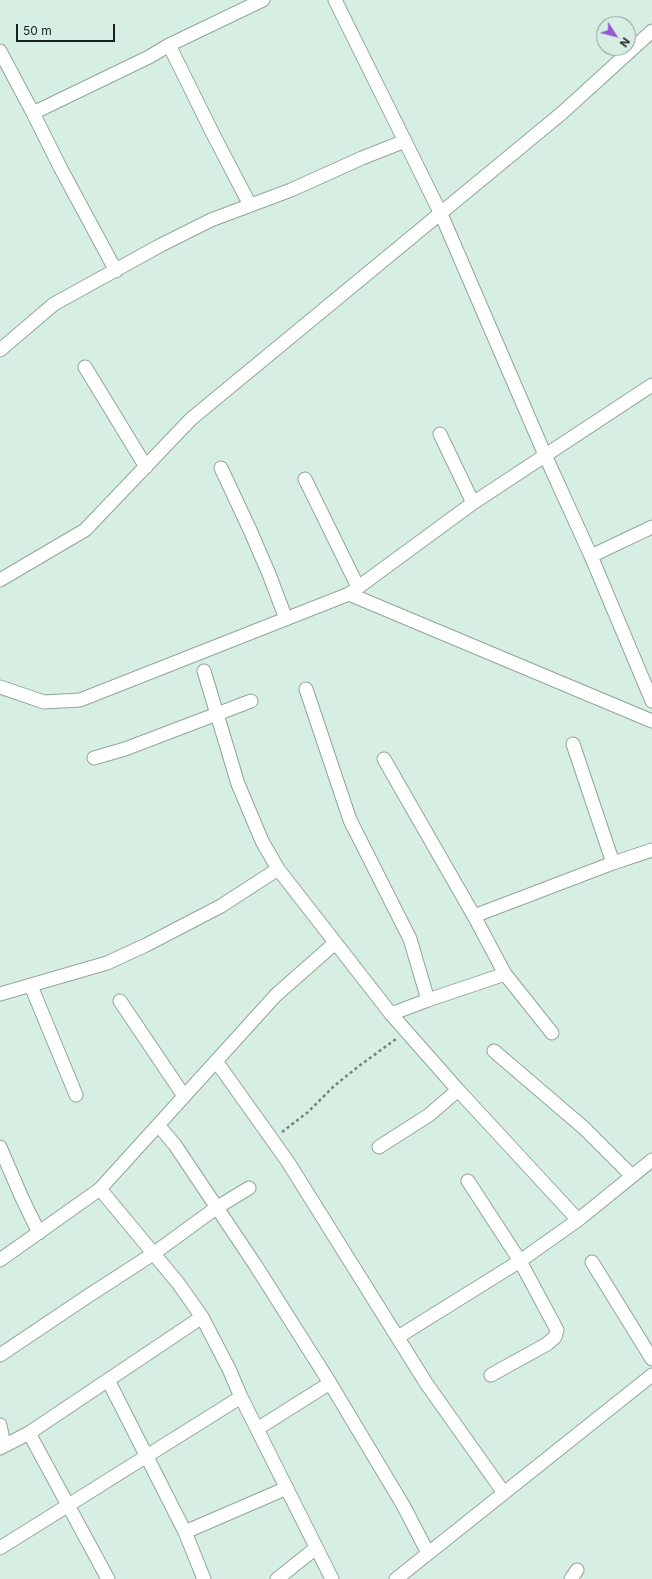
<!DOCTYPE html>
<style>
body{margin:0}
#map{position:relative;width:652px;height:1579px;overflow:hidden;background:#d7efe3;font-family:Inter,sans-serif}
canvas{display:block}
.north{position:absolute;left:596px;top:16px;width:40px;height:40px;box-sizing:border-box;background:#d7efe3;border:1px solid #8b9d94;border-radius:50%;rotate:126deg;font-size:11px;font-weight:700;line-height:16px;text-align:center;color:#18211d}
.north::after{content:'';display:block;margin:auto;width:14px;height:18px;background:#9559d0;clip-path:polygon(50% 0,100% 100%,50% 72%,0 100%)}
.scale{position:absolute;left:16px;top:24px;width:99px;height:18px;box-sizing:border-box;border:2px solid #18211d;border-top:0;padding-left:5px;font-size:12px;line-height:14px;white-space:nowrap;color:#18211d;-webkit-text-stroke:3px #d7efe3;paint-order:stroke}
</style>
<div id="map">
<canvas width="652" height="1579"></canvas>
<div class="north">N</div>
<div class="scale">50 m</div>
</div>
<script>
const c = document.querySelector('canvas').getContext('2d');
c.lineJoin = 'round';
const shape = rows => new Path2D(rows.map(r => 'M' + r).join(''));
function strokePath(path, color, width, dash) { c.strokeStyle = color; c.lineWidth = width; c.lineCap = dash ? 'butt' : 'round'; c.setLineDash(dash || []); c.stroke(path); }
const path = shape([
 [282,1132,308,1112,334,1086,359,1066,396,1039]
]);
const minor = shape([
 [335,0,441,214,545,455,591,556,652,701],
 [169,45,213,134,250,205],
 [0,51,33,113],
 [116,271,60,167,33,113,149,57,169,45,263,0],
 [0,350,54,304,161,245,211,220,291,190,362,158,405,141],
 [85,367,146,467],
 [440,434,473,503],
 [221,468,250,530,269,574,286,619],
 [305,479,358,587],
 [591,556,652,527],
 [0,580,85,530,191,419,562,113,652,31],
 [349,594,473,503,652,385],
 [204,671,238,784,262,841,278,869,391,1014,458,1090,578,1220],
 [0,687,44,702,80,700,349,594,652,721],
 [306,689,350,820,410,939,428,1000],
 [573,744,613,863],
 [94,758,125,749,251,701],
 [384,759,474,916,505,974,552,1033],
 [474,916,613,863,652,850],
 [31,986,76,1095],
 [0,994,107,963,146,945,221,906,278,869],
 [120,1001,184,1096],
 [391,1014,428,1000,505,974],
 [494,1051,584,1128,632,1176],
 [216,1061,288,1162,426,1383,504,1493],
 [158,1125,175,1145,256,1266,330,1383,403,1505,428,1553],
 [0,1147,22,1198,39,1233],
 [379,1147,429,1115,458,1090],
 [468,1181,520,1261,557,1330,555,1337,547,1344,491,1375],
 [100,1189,178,1283,202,1317,229,1369,241,1397,332,1579],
 [0,1260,100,1189,276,995,335,943],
 [592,1262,652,1359],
 [398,1337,520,1261,578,1220,652,1160],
 [0,1355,88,1296,153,1254,216,1208,249,1188],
 [108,1380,185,1532,204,1579],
 [0,1425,4,1445],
 [257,1429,330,1383],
 [29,1433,108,1579],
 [0,1448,29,1433,202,1317],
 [185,1532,287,1488],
 [0,1548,241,1397],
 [277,1579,316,1548],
 [396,1579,652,1375],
 [571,1579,577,1570]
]);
strokePath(minor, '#90a69b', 15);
strokePath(path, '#73837b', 2.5, [3, 3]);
strokePath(minor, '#fff', 13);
</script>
